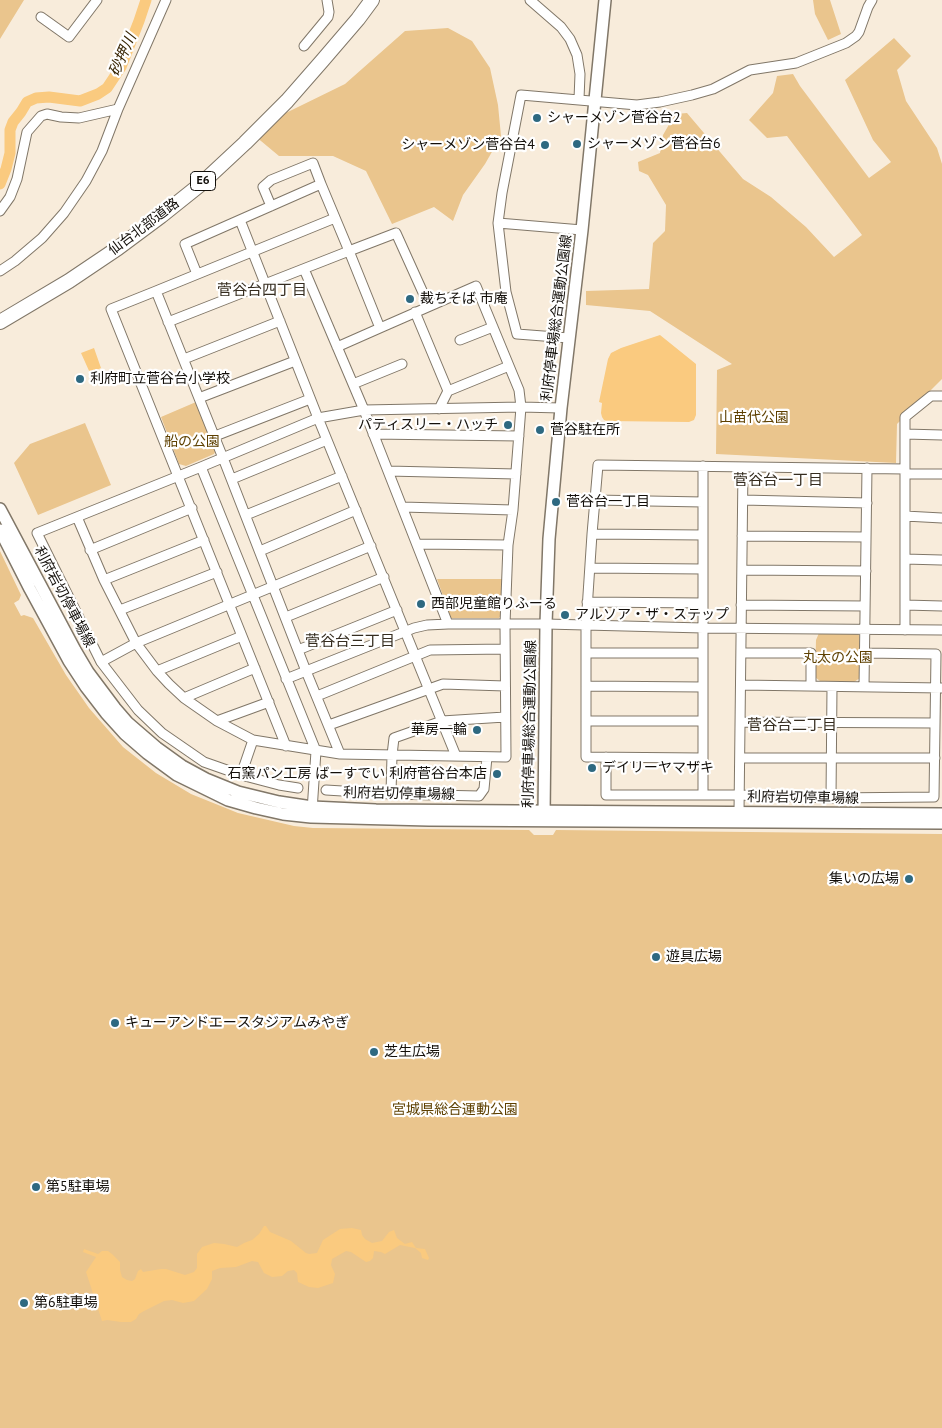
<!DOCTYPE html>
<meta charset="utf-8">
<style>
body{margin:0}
canvas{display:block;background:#f8ecdb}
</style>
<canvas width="942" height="1428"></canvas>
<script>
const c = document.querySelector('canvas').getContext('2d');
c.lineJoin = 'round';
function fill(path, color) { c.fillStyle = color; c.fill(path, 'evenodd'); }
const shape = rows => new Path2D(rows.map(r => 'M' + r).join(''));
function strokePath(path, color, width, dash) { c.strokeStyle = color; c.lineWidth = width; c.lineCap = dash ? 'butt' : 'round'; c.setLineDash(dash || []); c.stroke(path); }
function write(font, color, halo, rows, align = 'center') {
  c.font = font + ' "PT Sans","Noto Sans JP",sans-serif'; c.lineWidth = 4.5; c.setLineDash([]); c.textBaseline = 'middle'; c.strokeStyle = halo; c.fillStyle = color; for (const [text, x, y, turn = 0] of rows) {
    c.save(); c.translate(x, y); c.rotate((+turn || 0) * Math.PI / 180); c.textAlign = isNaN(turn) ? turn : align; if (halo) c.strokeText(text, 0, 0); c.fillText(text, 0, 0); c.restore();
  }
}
const green = shape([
 [0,0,24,0,0,39],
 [813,0,830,0,841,34,828,40,815,14],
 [448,28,472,41,490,68,498,105,501,136,485,164,463,195,453,221,434,207,392,224,366,171,333,156,279,156,249,131,345,84,405,31],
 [894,38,911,56,897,70,906,101,937,148,942,164,942,379,897,424,896,463,716,454,717,370,732,364,650,311,586,305,586,291,649,289,653,243,665,231,666,205,648,175,639,171,638,162,660,153,663,135,675,114,687,113,743,179,771,197,806,227,834,257,862,235,787,136,767,138,749,120,773,93,777,76,793,74,800,86,869,178,891,162,873,140,845,80],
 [196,402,217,448,214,454,186,466,179,464,161,417],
 [85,423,111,485,38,515,14,463,30,444],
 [0,551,21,595,19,600,14,603,21,616,24,615,33,618,66,675,89,708,123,747,156,773,191,794,238,813,294,826,313,828,529,830,534,835,553,835,556,830,942,834,942,1428,0,1428],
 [437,579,503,579,502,614,499,618,451,618],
 [855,632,859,635,860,678,854,682,820,681,815,677,816,640,819,633]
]);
const water = shape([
 [660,335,696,364,696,415,694,420,689,422,607,421,604,420,602,417,601,413,602,403,599,402,608,359,611,353,621,348],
 [94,348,101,368,90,373,81,353],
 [264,1226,266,1226,270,1232,291,1241,306,1253,309,1254,317,1253,323,1240,340,1229,352,1228,361,1230,362,1235,365,1239,372,1243,382,1241,389,1232,394,1230,397,1238,405,1244,412,1242,416,1248,425,1249,429,1258,428,1260,422,1258,421,1253,415,1248,400,1245,385,1254,381,1252,374,1251,373,1258,370,1261,366,1262,351,1252,346,1251,332,1259,331,1265,335,1274,333,1283,318,1288,309,1287,298,1282,297,1273,294,1270,288,1271,282,1276,272,1277,264,1273,258,1262,252,1261,236,1267,220,1268,212,1271,212,1279,207,1289,194,1301,183,1303,172,1300,164,1301,144,1311,139,1314,136,1319,131,1322,121,1322,107,1320,102,1321,86,1272,96,1257,83,1252,84,1249,98,1254,102,1251,108,1251,112,1254,120,1262,120,1270,122,1277,127,1280,132,1281,135,1279,138,1271,141,1269,143,1272,161,1269,166,1269,185,1275,194,1272,197,1268,197,1254,202,1247,214,1243,224,1244,237,1247,244,1243,252,1240,259,1234]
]);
const river = shape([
 [0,184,6,169,10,153,10,130,13,122,21,112,27,102,36,98,49,97,80,101,98,94,107,88,121,67,139,21,146,0]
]);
const minor = shape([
 [530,0,561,27,570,39,577,55,580,74,579,99],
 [41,17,69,37,97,0],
 [304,46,328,17,329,12,327,0],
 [271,206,263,187,271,180,313,163,321,184],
 [0,211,10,197,17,179,27,132,41,116,47,114,61,117,79,118,118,109],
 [240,220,318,418,456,756],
 [498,223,582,230],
 [304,269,364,410,448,624],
 [0,271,15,261,42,238,64,213,86,181,102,151,118,109,166,0],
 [156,291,335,218],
 [415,312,448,391,439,409],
 [168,322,349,251,321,184,185,244,197,274],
 [569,338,517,334,506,292,498,223,502,193,521,95,637,105,660,102,692,95,713,89,750,70,796,63,846,43,856,36,859,32,868,7,872,0],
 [460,340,493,327],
 [337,347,380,328],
 [184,359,280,321],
 [353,384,402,364],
 [448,391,509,366],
 [199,398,295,361],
 [373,434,519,436],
 [905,434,905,417,931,396,942,396],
 [215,436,310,399],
 [201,467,316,751,312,811],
 [388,471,516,474],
 [905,474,942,474],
 [232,479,327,440],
 [595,500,703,502],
 [743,500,867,503],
 [402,507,513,510],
 [246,515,342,476],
 [905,516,942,518],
 [77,517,104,580,136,643,157,671,169,684,184,698,217,721,253,740,340,754,506,757,505,624,508,545,513,510,521,407,519,390,476,286,380,328,349,251,396,233,429,306],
 [592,534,703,535],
 [742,536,866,537],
 [417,544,508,545],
 [90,550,192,508],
 [260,551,356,510],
 [905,559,941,560],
 [590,568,703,569],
 [742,570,866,571],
 [104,580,204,540],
 [587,602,703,603],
 [741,605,865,606],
 [905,605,942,606],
 [120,610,217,572],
 [286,617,384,577],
 [905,630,905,434,942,435],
 [298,650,397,610],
 [586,653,702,653],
 [741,653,811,653,811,686],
 [101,662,136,643,371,546],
 [157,671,242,636],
 [286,679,414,628,427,625,448,624,546,624,703,628,942,630],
 [741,685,941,688],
 [586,686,702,687],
 [864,687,867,468],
 [317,696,430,650,505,649],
 [184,698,255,668],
 [217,721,269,702],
 [586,721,702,721],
 [741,722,935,723],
 [329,725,443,684,505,686],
 [286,746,111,309,156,291,223,458,306,671,340,754],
 [606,757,606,795,740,795,831,798,934,797,936,654,865,653],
 [702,758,586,757,586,625,592,534,598,465,905,469],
 [740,758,935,758],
 [241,775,253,740],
 [298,788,279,785,241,775,204,762,162,733,138,710,101,662,37,533,201,467,318,418,364,410,521,407,561,408],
 [326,790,391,794,479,796,484,789,487,757],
 [391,794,392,755,394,738,442,721,505,717],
 [703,795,703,466],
 [831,798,832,687],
 [739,812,743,467]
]);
const major = shape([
 [0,509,75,650,88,672,115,708,128,723,157,748,182,766,206,779,238,792,279,802,312,807,376,810,942,814],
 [0,530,30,589,69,661,86,687,106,713,125,734,147,753,177,775,228,800,256,808,283,814,311,817,429,820,942,823],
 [544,817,546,624,549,539,561,408,582,230,605,0]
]);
const highway = shape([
 [0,322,69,281,118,248,161,216,201,184,245,143,287,101,322,61,358,19,372,0]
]);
const markers = [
 [537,118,5,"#2e6981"],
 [577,144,5,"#2e6981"],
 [545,145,5,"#2e6981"],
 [410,299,5,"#2e6981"],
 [80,379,5,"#2e6981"],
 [508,425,5,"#2e6981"],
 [540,430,5,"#2e6981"],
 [556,502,5,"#2e6981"],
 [421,604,5,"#2e6981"],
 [565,615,5,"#2e6981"],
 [477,730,5,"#2e6981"],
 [592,768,5,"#2e6981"],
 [497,774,5,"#2e6981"],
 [909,879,5,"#2e6981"],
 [656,957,5,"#2e6981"],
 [115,1023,5,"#2e6981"],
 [374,1052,5,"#2e6981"],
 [36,1187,5,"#2e6981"],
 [24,1303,5,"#2e6981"]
];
const shields = [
 [203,181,25]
];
const shieldNames = [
 ["E6",203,181]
];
const poiNames = [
 ["シャーメゾン菅谷台2",547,118],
 ["シャーメゾン菅谷台6",587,144],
 ["シャーメゾン菅谷台4",535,145,"right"],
 ["裁ちそば 市庵",420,299],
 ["利府町立菅谷台小学校",90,379],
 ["パティスリー・ハッチ",498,425,"right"],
 ["菅谷駐在所",550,430],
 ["菅谷台一丁目",566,502],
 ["西部児童館りふーる",431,604],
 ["アルソア・ザ・ステップ",575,615],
 ["華房一輪",467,730,"right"],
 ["デイリーヤマザキ",602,768],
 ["石窯パン工房 ばーすでい 利府菅谷台本店",487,774,"right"],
 ["集いの広場",899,879,"right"],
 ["遊具広場",666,957],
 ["キューアンドエースタジアムみやぎ",125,1023],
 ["芝生広場",384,1052],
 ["第5駐車場",46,1187],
 ["第6駐車場",34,1303]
];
const streetNames = [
 ["仙台北部道路",144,227,-37],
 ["利府停車場総合運動公園線",557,318,-83],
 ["利府岩切停車場線",64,597,62],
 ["利府停車場総合運動公園線",530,724,-89],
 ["利府岩切停車場線",399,794,1],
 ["利府岩切停車場線",803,798,1]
];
const parkNames = [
 ["山苗代公園",754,418],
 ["船の公園",192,442],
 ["丸太の公園",838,658],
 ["宮城県総合運動公園",455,1110]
];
const waterNames = [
 ["砂押川",123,55,-66]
];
const neighbourhoodNames = [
 ["菅谷台四丁目",262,291],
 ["菅谷台一丁目",778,481],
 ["菅谷台三丁目",350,642],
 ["菅谷台二丁目",792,726]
];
fill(green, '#eac58d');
fill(water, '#faca7f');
strokePath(river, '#faca7f', 11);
strokePath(minor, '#817768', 11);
strokePath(major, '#817768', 14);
strokePath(highway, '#817768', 16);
strokePath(minor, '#fff', 9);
strokePath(major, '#fff', 11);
strokePath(highway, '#fff', 14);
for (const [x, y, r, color] of markers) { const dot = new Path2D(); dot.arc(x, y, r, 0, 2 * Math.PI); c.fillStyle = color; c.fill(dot); strokePath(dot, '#fff', 2); }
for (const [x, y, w] of shields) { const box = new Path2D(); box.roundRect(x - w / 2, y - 9.5, w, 19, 4); c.fillStyle = '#fff'; c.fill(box); strokePath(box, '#130f0a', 1); }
write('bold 12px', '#130f0a', null, shieldNames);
write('14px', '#130f0a', '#fff', poiNames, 'left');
write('14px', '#130f0a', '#fff', streetNames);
write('14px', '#5e4000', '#fff', parkNames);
write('italic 15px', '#382503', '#fff', waterNames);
write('15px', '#352c1f', '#fff', neighbourhoodNames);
</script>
